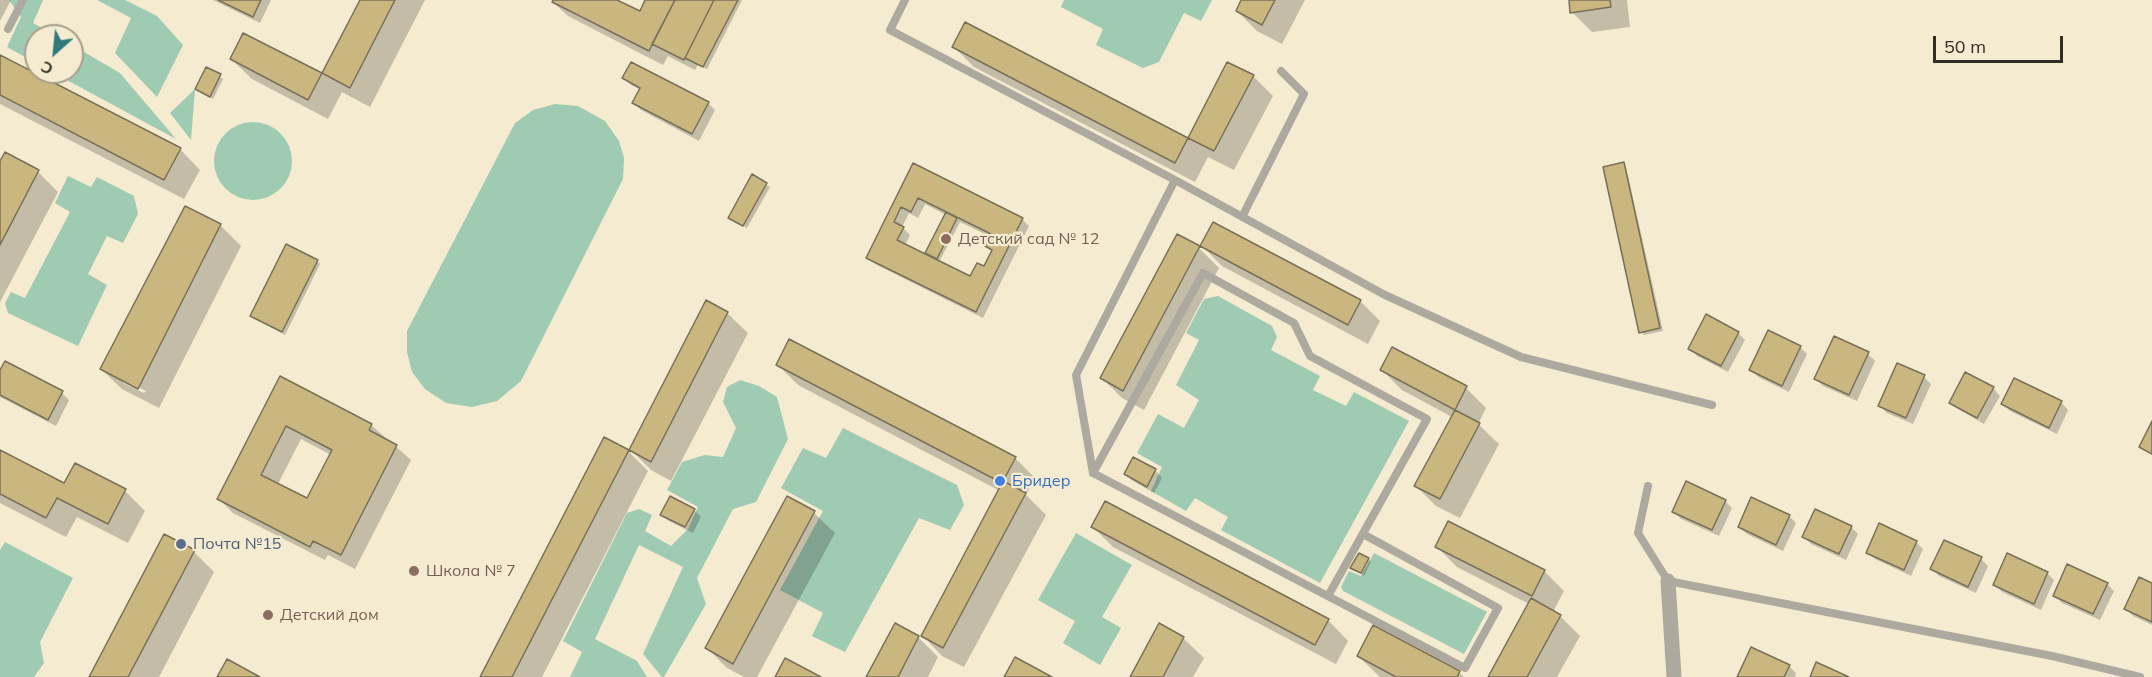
<!DOCTYPE html>
<meta charset="utf-8">
<style>
body{margin:0}
#map{position:relative;width:2152px;height:677px;overflow:hidden;background:#f4ebd0;font-family:Mulish,sans-serif}
canvas{display:block}
.north{position:absolute;left:24px;top:24px;width:60px;height:60px;box-sizing:border-box;background:#f4ebd0;border:2px solid #a69f8b;border-radius:50%;rotate:207deg;font-size:16px;font-weight:700;line-height:24px;text-align:center;color:#312e23}
.north::after{content:'';display:block;margin:auto;width:21px;height:27px;background:#307a7d;clip-path:polygon(50% 0,100% 100%,50% 72%,0 100%)}
.scale{position:absolute;left:1933px;top:36px;width:130px;height:27px;box-sizing:border-box;border:3px solid #312e23;border-top:0;padding-left:8px;font-size:18px;line-height:21px;white-space:nowrap;color:#312e23;-webkit-text-stroke:4px #f4ebd0;paint-order:stroke}
</style>
<div id="map">
<canvas width="2152" height="677"></canvas>
<div class="north">С</div>
<div class="scale">50 m</div>
</div>
<script>
const c = document.querySelector('canvas').getContext('2d');
c.lineJoin = 'round';
function fill(path, color) { c.fillStyle = color; c.fill(path, 'evenodd'); }
const shape = rows => new Path2D(rows.map(r => 'M' + r).join(''));
function strokePath(path, color, width, dash) { c.strokeStyle = color; c.lineWidth = width; c.lineCap = dash ? 'butt' : 'round'; c.setLineDash(dash || []); c.stroke(path); }
function write(font, color, halo, rows, align = 'center') {
  c.font = font + ' Mulish,sans-serif'; c.lineWidth = 4.5; c.setLineDash([]); c.textBaseline = 'middle'; c.strokeStyle = halo; c.fillStyle = color; for (const [text, x, y, turn = 0] of rows) {
    c.save(); c.translate(x, y); c.rotate((+turn || 0) * Math.PI / 180); c.textAlign = isNaN(turn) ? turn : align; if (halo) c.strokeText(text, 0, 0); c.fillText(text, 0, 0); c.restore();
  }
}
const green = shape([
 [9,0,43,0,33,23,56,36,36,36,36,63,7,47,21,17],
 [97,0,125,0,157,16,183,45,157,97,115,53,131,18],
 [1064,0,1212,0,1201,21,1184,13,1159,62,1143,68,1096,45,1103,29,1061,7],
 [72,45,120,73,176,139,52,72,72,72],
 [195,89,191,140,170,113],
 [555,104,578,106,605,121,619,141,624,158,623,179,521,381,497,401,472,407,446,403,425,389,412,372,407,352,407,331,515,123,533,110],
 '214 161a39 39 0 1 1 78 0a39 39 0 1 1-78 0Z',
 [68,176,91,187,97,177,134,196,138,214,123,243,107,236,88,274,107,285,78,346,8,313,5,303,11,292,25,298,70,212,55,203],
 [1218,296,1272,326,1277,337,1271,350,1320,376,1313,390,1346,406,1354,392,1409,421,1320,583,1221,530,1228,517,1195,498,1186,511,1151,491,1162,467,1137,453,1158,414,1184,428,1199,400,1176,385,1199,340,1186,333,1204,299],
 [740,380,759,386,777,397,788,439,756,502,733,509,697,578,706,604,664,677,662,677,643,654,683,567,639,545,595,639,637,661,647,677,570,677,582,652,563,641,627,513,639,509,652,515,645,531,671,546,688,529,698,507,667,490,682,462,705,455,723,457,736,428,723,402,727,387],
 [843,428,957,485,964,505,950,530,919,518,845,652,812,636,823,613,780,590,823,511,781,488,803,448,826,458],
 [1076,533,1132,565,1102,617,1121,628,1100,665,1063,643,1075,621,1038,600],
 [5,542,73,578,40,642,44,663,34,677,0,677,0,550],
 [1374,553,1487,612,1464,654,1343,591,1341,587,1349,571,1361,576]
]);
const shadow = shape([
 [0,0,11,0,0,21],
 [213,0,271,0,260,23],
 [361,0,425,0,370,107,342,92,328,119,252,79,231,59,244,35,322,75],
 [554,0,614,0,640,13,647,0,742,0,707,69,698,65,695,70,668,56,663,65,568,16,553,2],
 [1243,0,1305,0,1282,44,1257,31,1237,11],
 [1570,0,1627,0,1630,27,1592,32,1572,12],
 [966,24,1189,140,1228,64,1253,76,1273,96,1234,170,1208,157,1195,182,974,67,954,47],
 [0,56,180,149,200,170,184,199,0,104],
 [207,69,223,79,213,99,197,89],
 [624,78,708,103,715,110,699,141,641,110,634,103,641,90,631,85],
 [1623,164,1626,167,1663,331,1644,335,1641,332],
 [0,165,38,172,58,192,0,302],
 [914,165,1022,219,1029,226,983,318,875,264,868,257],
 [925,204,946,215,927,253,932,258,905,245,910,235,902,227,909,213,918,218],
 [960,222,991,237,987,246,993,252,985,268,971,278,939,262],
 [753,177,770,187,747,228,733,221],
 [185,208,221,226,241,246,159,408,122,389,101,369],
 [123,379,146,391,144,393,123,383],
 [1202,246,1360,301,1380,321,1368,344,1222,266],
 [1199,248,1219,268,1144,410,1122,398,1102,378],
 [317,261,320,264,285,335,252,316],
 [727,313,748,333,671,481,651,470,631,450],
 [1738,333,1745,340,1728,372,1697,356,1690,348],
 [1800,347,1807,354,1789,392,1758,377,1751,369],
 [1868,354,1875,361,1857,401,1823,386,1816,379],
 [5,363,62,393,69,400,56,426,0,397,0,373],
 [778,365,1015,458,1035,478,1026,495,1046,515,964,667,942,656,922,635,1000,491,798,385],
 [1382,370,1466,388,1486,408,1478,424,1499,444,1460,518,1436,506,1416,486,1452,417,1402,390],
 [1924,377,1931,384,1913,424,1887,413,1880,406],
 [281,378,371,425,411,460,355,569,328,555,325,560,233,513,219,499],
 [301,439,331,455,308,500,278,484],
 [1993,388,2000,396,1984,424,1958,409,1950,402],
 [2061,402,2068,410,2057,434,2010,411,2003,404],
 [0,451,65,485,75,465,125,491,145,511,128,543,77,517,66,537,0,503],
 [628,451,648,471,542,677,481,677],
 [1155,470,1162,478,1154,493,1133,481,1125,474],
 [788,498,814,513,835,533,757,677,744,677,727,668,707,648],
 [1725,501,1732,508,1719,536,1681,519,1674,512],
 [694,510,701,517,693,533,669,521,662,514],
 [1789,516,1796,523,1783,551,1747,534,1739,527],
 [1093,527,1328,620,1348,641,1336,664,1113,547],
 [1851,527,1858,534,1846,560,1811,544,1804,537],
 [1916,542,1923,549,1911,576,1875,559,1868,552],
 [1437,547,1544,571,1564,591,1553,612,1560,616,1580,636,1557,677,1489,677,1529,604,1457,567],
 [194,552,214,572,159,677,90,677],
 [1368,559,1371,562,1364,576,1352,568],
 [1981,559,1988,566,1976,593,1939,576,1932,569],
 [2047,573,2054,580,2041,610,2002,592,1995,585],
 [2107,584,2114,591,2100,620,2062,603,2054,595],
 [2152,585,2152,625,2133,616,2126,609],
 [1160,625,1183,638,1204,658,1193,677,1132,677],
 [918,637,938,657,928,677,868,677],
 [1358,656,1459,672,1464,677,1380,677],
 [1789,666,1796,673,1795,677,1739,677]
]);
const building = shape([
 [218,0,261,0,253,17,218,0],
 [360,0,395,0,350,88,322,73,360,0],
 [553,0,617,0,640,11,645,0,675,0,649,51,552,2,553,0],
 [675,0,714,0,684,60,652,44,675,0],
 [714,0,738,0,703,67,685,58,714,0],
 [1241,0,1275,0,1262,25,1236,11,1241,0],
 [1569,0,1610,0,1611,7,1570,13,1569,0],
 [965,22,1188,138,1175,163,952,47,965,22],
 [243,33,322,73,308,100,230,59,243,33],
 [0,55,181,148,164,180,0,95,0,55],
 [631,62,709,102,692,134,632,103,640,88,622,78,631,62],
 [1227,62,1254,75,1214,151,1188,138,1227,62],
 [206,67,221,74,210,97,195,89,206,67],
 [5,152,39,170,0,245,0,161,5,152],
 [1624,162,1660,328,1639,333,1603,167,1624,162],
 [913,163,1023,218,976,312,866,258,913,163],
 [918,198,991,234,985,246,992,250,984,266,977,263,970,276,897,240,904,227,894,222,901,207,911,212,918,198],
 [752,174,767,183,743,226,728,218,752,174],
 [185,206,221,224,138,389,100,369,185,206],
 [946,212,957,218,937,259,925,253,946,212],
 [1213,222,1361,300,1348,325,1200,246,1213,222],
 [1177,234,1200,246,1123,391,1100,378,1177,234],
 [286,244,318,260,282,332,250,316,286,244],
 [706,300,728,312,651,462,629,450,706,300],
 [1706,314,1739,332,1721,366,1688,349,1706,314],
 [1768,330,1801,346,1782,386,1749,370,1768,330],
 [1834,336,1869,352,1849,395,1814,379,1834,336],
 [789,339,1016,457,1002,483,776,365,789,339],
 [1392,347,1467,386,1455,410,1380,370,1392,347],
 [5,361,63,391,48,420,0,395,0,370,5,361],
 [1897,363,1925,375,1906,418,1878,406,1897,363],
 [1965,372,1994,387,1977,418,1949,403,1965,372],
 [280,376,372,424,369,430,397,445,341,555,313,541,310,547,217,499,280,376],
 [286,426,332,450,307,498,261,475,286,426],
 [2014,378,2062,401,2049,428,2001,404,2014,378],
 [1455,410,1480,423,1440,499,1414,486,1455,410],
 [2152,421,2152,454,2139,447,2152,421],
 [604,437,629,450,512,677,480,677,604,437],
 [0,450,64,483,75,463,126,489,108,524,57,498,46,518,0,494,0,450],
 [1133,457,1156,469,1147,487,1124,474,1133,457],
 [1003,481,1026,493,943,648,921,636,1003,481],
 [1686,481,1726,500,1712,530,1672,512,1686,481],
 [670,496,695,509,685,527,660,515,670,496],
 [787,496,815,511,733,664,705,648,787,496],
 [1751,497,1790,515,1776,545,1738,527,1751,497],
 [1105,501,1329,619,1315,645,1091,527,1105,501],
 [1815,509,1852,526,1839,554,1802,537,1815,509],
 [1448,521,1545,570,1532,596,1435,547,1448,521],
 [1879,523,1917,541,1904,570,1866,553,1879,523],
 [164,534,195,550,128,677,89,677,164,534],
 [1944,540,1982,557,1968,587,1930,569,1944,540],
 [1359,553,1369,558,1361,573,1350,568,1359,553],
 [2007,553,2048,572,2034,604,1993,585,2007,553],
 [2067,564,2108,583,2093,614,2053,596,2067,564],
 [2139,577,2152,583,2152,622,2124,609,2139,577],
 [1531,598,1561,615,1527,677,1488,677,1531,598],
 [895,623,919,636,898,677,866,677,895,623],
 [1159,623,1184,637,1163,677,1130,677,1159,623],
 [1373,625,1460,671,1457,677,1396,677,1357,656,1373,625],
 [1751,647,1790,665,1784,677,1737,677,1751,647],
 [1015,657,1052,677,1004,677,1015,657],
 [785,658,821,677,775,677,785,658],
 [227,659,260,677,217,677,227,659],
 [1816,662,1849,677,1810,677,1816,662]
]);
const lane = shape([
 [905,0,890,30,1175,180,1385,295,1521,357,1712,405],
 [8,29,23,0],
 [1242,217,1304,94,1281,71],
 [1093,473,1203,273,1294,323,1310,356,1427,419,1328,596],
 [1093,473,1465,668,1498,608,1363,534],
 [1093,473,1076,375,1175,180],
 [1648,486,1638,533,1668,581,2052,656,2140,677]
]);
const street = shape([
 [1668,581,1674,677]
]);
const markers = [
 [946,239,6,"#8d6e63"],
 [1000,481,6,"#3f7fe0"],
 [181,544,6,"#5c6f8a"],
 [414,571,6,"#8d6e63"],
 [268,615,6,"#8d6e63"]
];
const educationNames = [
 ["Детский сад № 12",958,239],
 ["Школа № 7",426,571],
 ["Детский дом",280,615]
];
const shopNames = [
 ["Бридер",1012,481]
];
const serviceNames = [
 ["Почта №15",193,544]
];
fill(green, '#a0cbb3');
fill(shadow, '#0003');
fill(building, '#cab77f');
strokePath(building, '#787058', 1.5);
strokePath(lane, '#ada99e', 8);
strokePath(street, '#ada99e', 15);
for (const [x, y, r, color] of markers) { const dot = new Path2D(); dot.arc(x, y, r, 0, 2 * Math.PI); c.fillStyle = color; c.fill(dot); strokePath(dot, '#f4ebd0', 2); }
write('16px', '#785e54', '#f4ebd0', educationNames, 'left');
write('16px', '#366cbe', '#f4ebd0', shopNames, 'left');
write('16px', '#4e5e75', '#f4ebd0', serviceNames, 'left');
</script>
